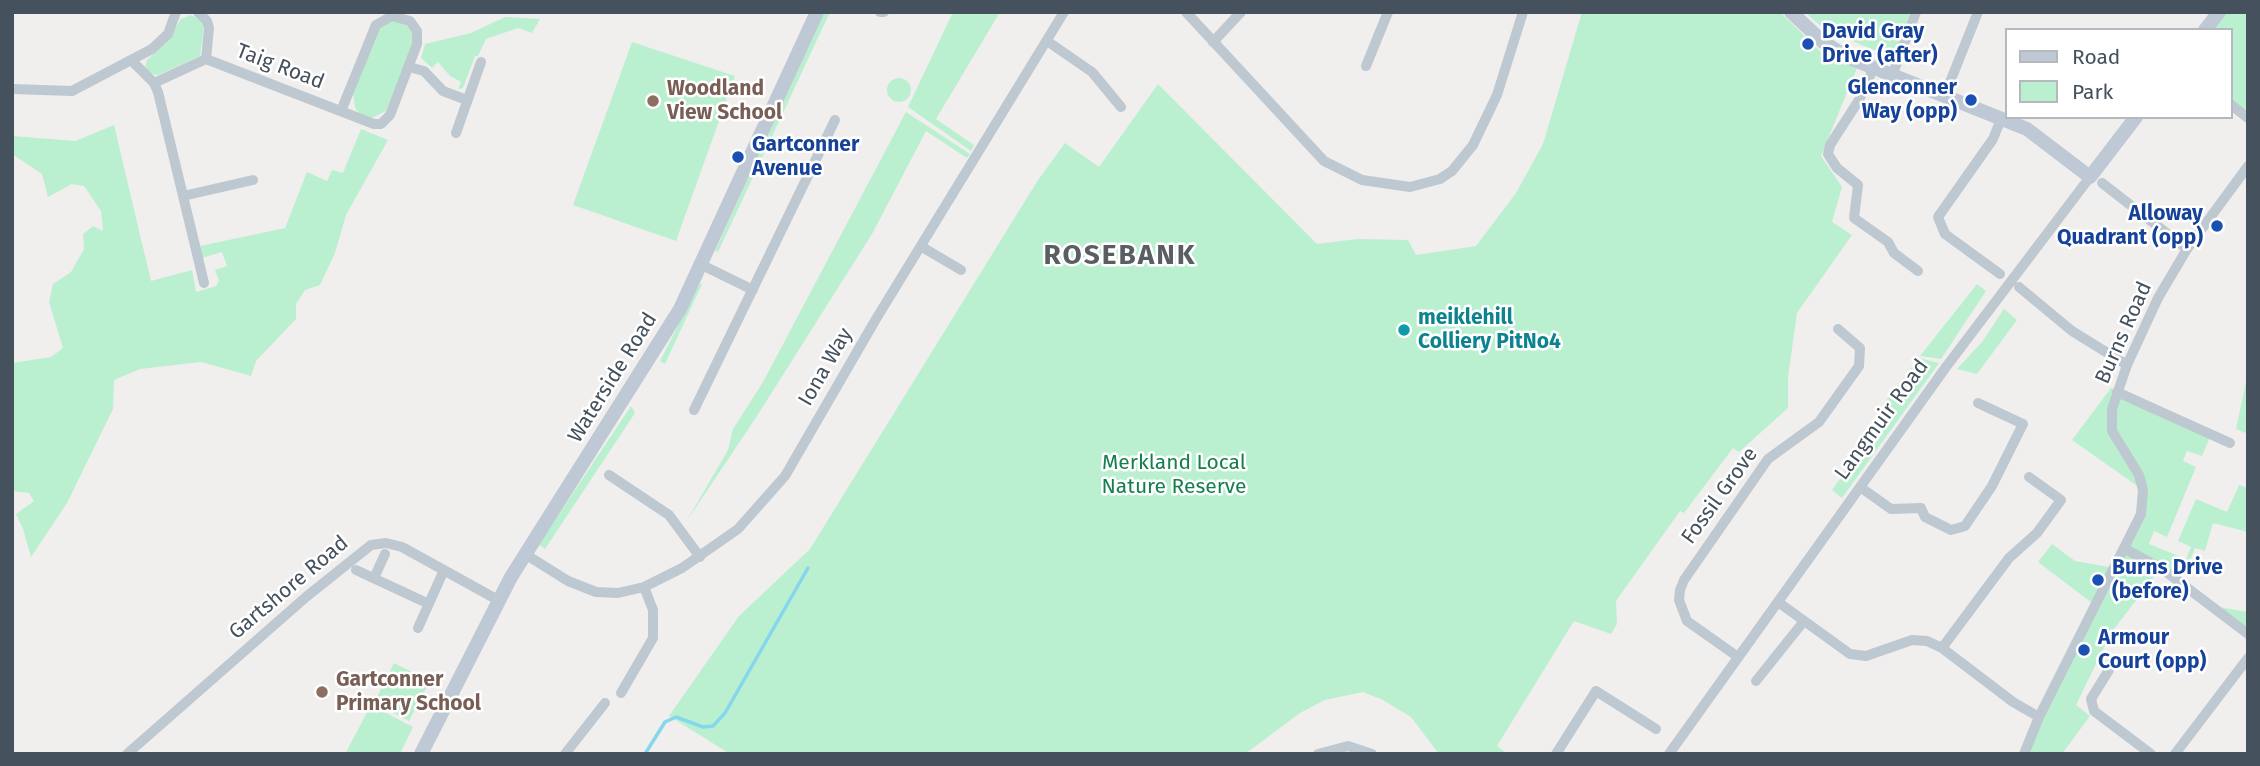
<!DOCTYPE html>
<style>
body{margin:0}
#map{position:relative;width:2260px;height:766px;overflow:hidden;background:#f1eeee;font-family:"Fira Sans",sans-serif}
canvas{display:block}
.frame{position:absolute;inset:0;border:14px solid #45515c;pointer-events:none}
.legend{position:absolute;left:2005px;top:28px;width:228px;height:91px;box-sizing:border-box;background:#fff;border:2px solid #b5b9be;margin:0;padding:9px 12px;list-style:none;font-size:21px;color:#45515c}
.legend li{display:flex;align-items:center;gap:14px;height:35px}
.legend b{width:35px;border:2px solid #b5b9be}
</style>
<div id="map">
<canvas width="2260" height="766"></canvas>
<div class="frame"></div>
<ul class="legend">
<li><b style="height:9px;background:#bec9d5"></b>Road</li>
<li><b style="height:19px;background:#baf0d0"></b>Park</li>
</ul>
</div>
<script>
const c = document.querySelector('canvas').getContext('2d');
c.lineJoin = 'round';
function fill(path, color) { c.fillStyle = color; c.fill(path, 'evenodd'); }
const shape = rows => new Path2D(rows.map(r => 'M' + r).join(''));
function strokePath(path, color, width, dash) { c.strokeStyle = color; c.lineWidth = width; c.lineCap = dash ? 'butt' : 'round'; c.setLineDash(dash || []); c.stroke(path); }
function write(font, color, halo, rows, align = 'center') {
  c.font = font + ' "Fira Sans",sans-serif'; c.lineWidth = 5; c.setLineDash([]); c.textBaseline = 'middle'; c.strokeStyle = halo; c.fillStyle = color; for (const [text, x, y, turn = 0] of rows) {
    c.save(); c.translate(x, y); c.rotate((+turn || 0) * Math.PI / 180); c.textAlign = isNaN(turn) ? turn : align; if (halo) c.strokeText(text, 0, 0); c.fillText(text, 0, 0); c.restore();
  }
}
const green = shape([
 [824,12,830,12,718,252,715,251],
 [953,12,1000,12,936,119,974,145,971,151,908,107],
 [1582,12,1780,12,1820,51,1857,68,1821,156,1842,187,1832,222,1852,235,1797,313,1788,377,1788,408,1739,452,1733,448,1684,513,1680,511,1616,601,1617,624,1611,634,1574,621,1497,746,1508,754,1439,754,1411,717,1383,700,1363,692,1325,700,1300,713,1245,754,730,754,669,716,739,616,810,549,1038,180,1065,143,1099,167,1158,84,1317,244,1357,239,1408,240,1416,255,1476,246,1516,193,1543,144],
 [1805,12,1910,12,1899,46,1883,54,1824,29],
 [2219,12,2248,12,2248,118,2230,104,2230,30,2205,30],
 [191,15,201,20,204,26,200,56,158,75,151,74,145,67,147,60,166,43,181,19],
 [505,17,540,19,532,33,518,28,486,39,478,56,475,56,463,88,458,89,461,82,450,76,438,62,432,68,421,58,425,44,471,33],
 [392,20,403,22,412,30,414,41,386,111,372,118,359,113,355,108,353,92,380,27],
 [632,42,735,76,676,241,573,205],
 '887 90a12 12 0 1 1 24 0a12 12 0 1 1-24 0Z',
 [906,112,970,154,967,158,926,131,872,234,757,416,686,522,728,450,733,429,763,382],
 [114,125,151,281,192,270,196,292,216,286,219,281,215,270,227,266,222,252,202,258,200,246,285,228,307,172,327,181,332,170,343,173,361,129,388,140,346,215,335,253,320,285,305,290,296,304,296,319,256,361,251,376,201,362,140,369,114,380,113,409,67,503,31,557,23,529,16,514,34,501,29,493,12,491,12,363,51,357,63,348,49,302,53,284,71,272,84,249,83,234,93,226,103,231,101,211,84,186,72,184,48,197,42,174,12,154,12,133,13,136,75,141],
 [700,283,702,284,665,364,660,361],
 [1977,284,1986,291,1941,359,1920,356],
 [2004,309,2017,320,1977,374,1957,369,1982,342],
 [1919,358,1939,363,1842,498,1832,490,1886,415,1883,405],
 [2248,372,2248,434,2236,429],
 [2111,388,2211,435,2202,456,2187,451,2183,461,2196,467,2167,537,2154,531,2149,544,2186,559,2191,547,2178,541,2196,499,2227,512,2239,485,2248,488,2248,532,2213,523,2205,551,2195,548,2188,565,2176,580,2160,569,2111,633,2076,705,2090,716,2062,754,2024,754,2096,606,2038,562,2052,544,2075,561,2115,568,2125,549,2143,490,2072,440],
 [631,406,635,413,545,549,539,545,541,541],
 [2208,605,2248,612,2248,634],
 [394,663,430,681,409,721,374,703],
 [371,705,413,727,400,754,345,754]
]);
const stream = shape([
 [645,754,665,722,676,717,703,727,713,726,725,713,808,568]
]);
const street = shape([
 [198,12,207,21,209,28,206,59],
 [880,12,884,12],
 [1186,12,1324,161,1362,180,1410,187,1440,179,1452,171,1473,145,1497,95,1523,12],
 [1047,41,1092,72,1121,107],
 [1213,42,1241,12],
 [132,61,154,83,158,92,204,283],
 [1366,66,1388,12],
 [409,67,424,71,443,91,467,100],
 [1873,69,1859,100,1830,145,1828,154,1837,168,1858,185,1854,218,1888,242,1894,253,1918,271],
 [1892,76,1916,12],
 [154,83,206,59,374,124,381,124,390,115,417,44,417,31,410,21,392,16,376,25,341,111],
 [12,89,72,91,152,49,168,34,176,12],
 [1944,97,1978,12],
 [2230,104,2248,118],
 [456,133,481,62],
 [2102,183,2187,249],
 [183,196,253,180],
 [922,247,961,270],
 [702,265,753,290],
 [2000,274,1945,234,1938,217,1993,139,2001,119],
 [2019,287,2072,331,2127,365],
 [2117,392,2230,443],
 [694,410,835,120],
 [609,475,669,515,700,557],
 [1860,487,1891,509,1921,508,1925,517,1951,530,1965,526,1992,486,2023,424,1978,403],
 [2125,549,2161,568,2248,634],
 [525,554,568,581,596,592,618,593,644,587,682,568,738,529,785,476,876,319,1064,12],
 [356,570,429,604],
 [374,578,385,554],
 [1778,602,1850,654,1866,656,1912,640,1927,641,1942,648,2013,702,2039,717],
 [418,628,444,570],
 [1942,648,2009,558,2037,533,2061,500,2029,477],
 [1738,657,1687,621,1679,600,1680,590,1684,580,1768,459,1819,422,1859,366,1860,348,1838,329],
 [2109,670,2091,699,2094,711,2151,754],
 [1756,681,1804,621],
 [621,693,653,638,653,610,644,587],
 [127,754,306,597,371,545,386,543,402,547,498,600],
 [565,754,605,703],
 [1318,754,1348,746,1372,754],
 [1556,754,1596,691,1656,729],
 [1669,754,1946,367,2090,177],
 [2024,754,2039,717,2141,514,2143,490,2139,475,2112,431,2112,409,2127,365,2158,298,2187,249,2248,166],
 [2175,754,2248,658]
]);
const secondary = shape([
 [1791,12,1823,42,1847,57,2027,129,2090,177,2136,117],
 [2205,30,2219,12],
 [421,754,511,577,680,309,817,12]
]);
const markers = [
 [1808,44,7,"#1a4fb4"],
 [1971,100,7,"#1a4fb4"],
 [653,101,7,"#8d6e63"],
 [738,157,7,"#1a4fb4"],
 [2217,226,7,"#1a4fb4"],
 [1404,330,7,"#0f9aa8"],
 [2098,580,7,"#1a4fb4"],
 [2084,650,7,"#1a4fb4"],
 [322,692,7,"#8d6e63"]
];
const transitNames = [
 ["David Gray",1822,32],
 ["Drive (after)",1822,56],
 ["Glenconner",1957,88,"right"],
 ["Way (opp)",1957,112,"right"],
 ["Gartconner",752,145],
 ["Avenue",752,169],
 ["Alloway",2203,214,"right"],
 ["Quadrant (opp)",2203,238,"right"],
 ["Burns Drive",2112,568],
 ["(before)",2112,592],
 ["Armour",2098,638],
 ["Court (opp)",2098,662]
];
const streetNames = [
 ["Taig Road",280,67,21],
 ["Burns Road",2124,333,-66],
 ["Iona Way",826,367,-60],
 ["Waterside Road",613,378,-58],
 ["Langmuir Road",1882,420,-54],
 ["Fossil Grove",1720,496,-54],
 ["Gartshore Road",289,588,-40]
];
const educationNames = [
 ["Woodland",667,89],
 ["View School",667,113],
 ["Gartconner",336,680],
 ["Primary School",336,704]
];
const cultureNames = [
 ["meiklehill",1418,318],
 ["Colliery PitNo4",1418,342]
];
const parkNames = [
 ["Merkland Local",1174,463],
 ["Nature Reserve",1174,487]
];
const districtNames = [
 ["ROSEBANK",1120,256]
];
fill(green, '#baf0d0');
strokePath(stream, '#86d6ee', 3.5);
strokePath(street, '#bec8d0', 10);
strokePath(secondary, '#bec9d5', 14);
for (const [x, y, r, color] of markers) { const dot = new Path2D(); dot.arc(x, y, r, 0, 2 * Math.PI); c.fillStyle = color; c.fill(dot); strokePath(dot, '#fff', 2.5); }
write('bold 21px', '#164399', '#fff', transitNames, 'left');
write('21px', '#45515c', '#fff', streetNames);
write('bold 21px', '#785e54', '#fff', educationNames, 'left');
write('bold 21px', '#0d838f', '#fff', cultureNames, 'left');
write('21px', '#147f4c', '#fff', parkNames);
c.letterSpacing = '2px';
write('bold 28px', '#5a5e63', '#fff', districtNames);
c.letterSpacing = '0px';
</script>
